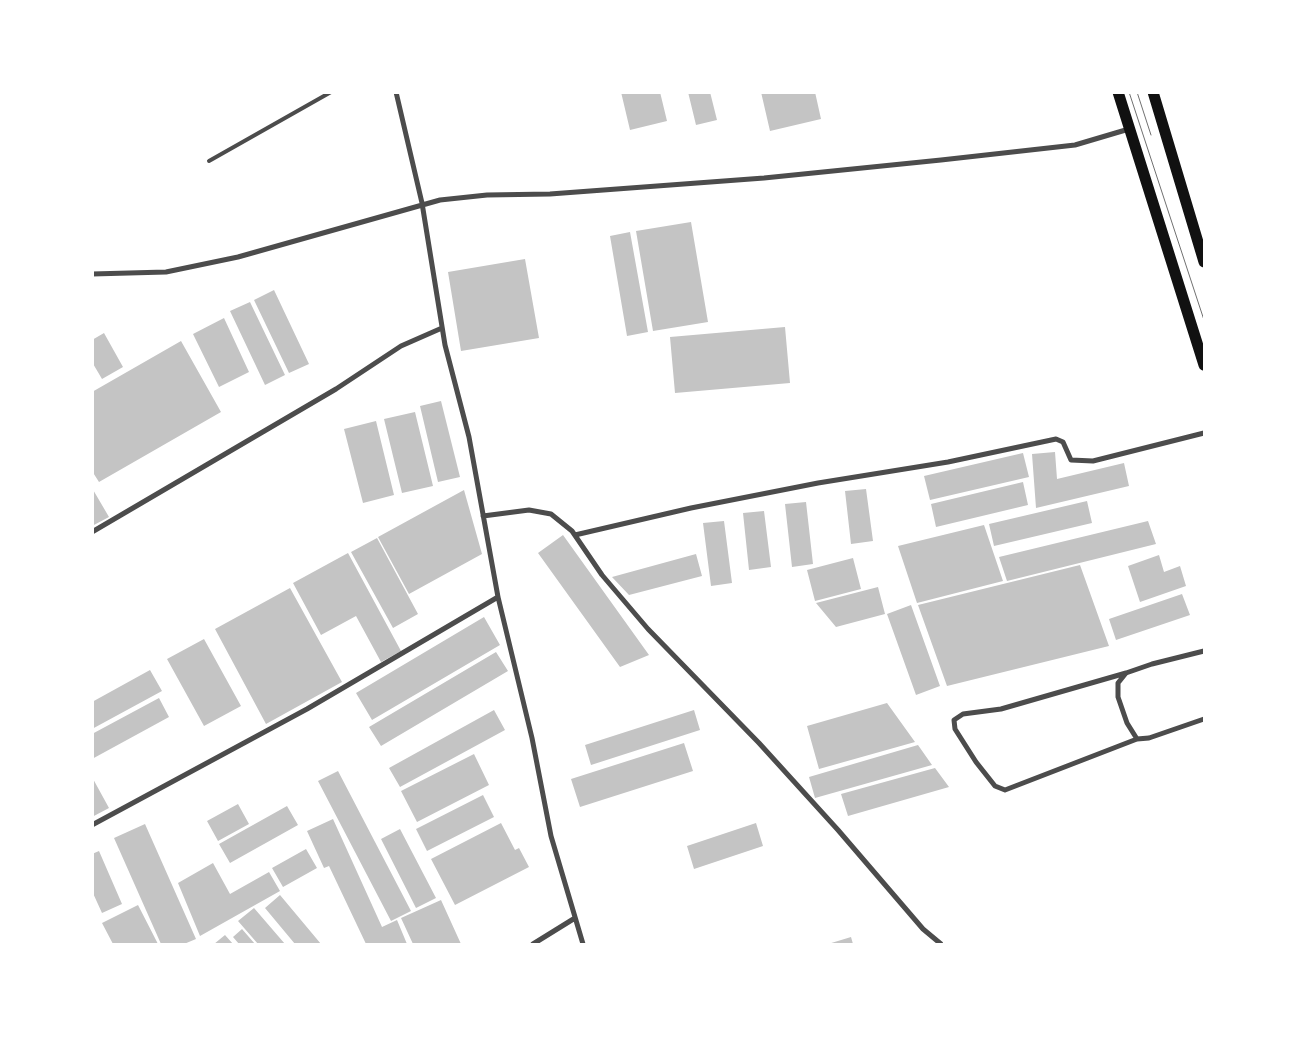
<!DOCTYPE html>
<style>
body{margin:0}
#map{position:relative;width:1297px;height:1037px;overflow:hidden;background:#fff;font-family:"Archivo Narrow",sans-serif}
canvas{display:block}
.frame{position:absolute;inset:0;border:94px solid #fff;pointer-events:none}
</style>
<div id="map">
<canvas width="1297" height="1037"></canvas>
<div class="frame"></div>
</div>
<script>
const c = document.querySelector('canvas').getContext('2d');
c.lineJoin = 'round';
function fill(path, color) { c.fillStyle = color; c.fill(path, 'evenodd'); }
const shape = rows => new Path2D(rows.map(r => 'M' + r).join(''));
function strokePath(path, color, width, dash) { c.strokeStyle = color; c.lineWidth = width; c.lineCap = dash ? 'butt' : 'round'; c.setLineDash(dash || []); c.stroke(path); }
const building = shape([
 [621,92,660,92,667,121,630,130],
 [688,92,710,92,717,120,696,125],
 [761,92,815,92,821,119,770,131],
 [691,222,708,322,653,331,636,231],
 [630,232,648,332,627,336,610,236],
 [525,259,539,338,461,351,448,272],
 [274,290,309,364,289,373,254,300],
 [250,302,285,375,265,385,230,311],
 [224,318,249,372,219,387,193,334],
 [785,327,790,383,675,393,670,337],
 [104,333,123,367,102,379,92,362,92,340],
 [181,341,221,412,99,482,92,471,92,392],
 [441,401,460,477,438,482,420,406],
 [415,412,433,486,402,493,384,419],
 [376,421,394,495,363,503,344,429],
 [1055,452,1057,479,1124,463,1129,486,1036,508,1032,454],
 [1023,453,1029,477,930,500,924,476],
 [1023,482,1028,505,936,527,931,504],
 [92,488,109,517,92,526],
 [866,489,873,541,851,544,845,491],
 [464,490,482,554,409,594,378,537],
 [1087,501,1092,523,994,546,989,524],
 [806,502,813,564,792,567,785,504],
 [764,511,771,567,749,570,743,513],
 [724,521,732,583,711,586,703,523],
 [1148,521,1156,544,1007,581,999,557],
 [984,525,1003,581,917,603,898,546],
 [563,535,649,655,620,667,538,553],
 [377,538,418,614,393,628,351,552],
 [348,553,401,651,381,662,356,616,321,635,293,583],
 [696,554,702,576,629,595,612,577],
 [1159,555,1164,572,1180,566,1186,586,1140,602,1128,566],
 [853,558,861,589,815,601,807,570],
 [1080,565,1109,646,947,686,918,605],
 [878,587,885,614,836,627,816,603],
 [290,588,342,682,266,724,215,629],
 [1182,594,1190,615,1116,640,1109,619],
 [911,605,940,686,916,695,887,614],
 [484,617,500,645,372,720,356,693],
 [204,639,241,706,204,726,167,659],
 [496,652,508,671,381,746,369,727],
 [150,670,162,691,92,729,92,702],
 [159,698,169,717,92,759,92,734],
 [887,703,915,742,819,769,807,726],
 [494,710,505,730,400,787,389,768],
 [694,710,700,730,591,765,585,745],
 [684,743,693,771,580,807,571,779],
 [918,745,932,765,815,798,809,777],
 [474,754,489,785,417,822,401,791],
 [935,768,949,787,848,816,841,794],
 [338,771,411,911,391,921,318,781],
 [92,777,109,808,92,817],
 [483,795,494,817,427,851,416,829],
 [238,804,249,824,218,841,207,821],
 [287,806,298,825,230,863,219,844],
 [333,819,382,927,397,920,407,944,366,944,329,866,324,868,307,831],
 [501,823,515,850,519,848,529,867,455,905,431,859],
 [756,823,763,846,694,869,687,846],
 [145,824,196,939,184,944,161,944,114,838],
 [400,829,436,898,416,908,381,839],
 [306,849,317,868,283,887,272,868],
 [99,851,122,904,102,913,92,891,92,854],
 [213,863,230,894,269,872,280,891,200,936,178,883],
 [280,895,321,944,295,944,265,908],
 [441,900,461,944,413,944,401,918],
 [138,905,158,944,113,944,102,923],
 [254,908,285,944,258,944,238,921],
 [242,929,255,944,239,944,233,937],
 [225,935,233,944,214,944],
 [851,937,853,944,828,944]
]);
const service = shape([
 [209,161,331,92]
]);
const minor = shape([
 [396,92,422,203,445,345,469,437,498,597,532,738,551,836,583,944],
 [92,274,166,272,238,257,440,200,487,195,550,194,764,178,941,160,1075,145,1129,129],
 [483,516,529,510,551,514,572,531,602,575,648,629,759,743,838,830,923,929,941,944],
 [92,532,336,389,401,346,442,328],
 [575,535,691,508,818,483,948,462,1056,439,1063,442,1071,460,1093,461,1204,433],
 [1126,673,1001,709,963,714,954,720,955,729,976,762,995,786,1005,790,1137,739,1149,738,1204,719],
 [1137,739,1127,723,1118,697,1118,683,1126,673,1152,664,1204,651],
 [92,825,307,709,498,597],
 [533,944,575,918]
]);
const primary = shape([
 [1118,92,1204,365],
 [1153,92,1204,262]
]);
const tram = shape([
 [1129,92,1204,320],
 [1137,92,1151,135]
]);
fill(building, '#c4c4c4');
strokePath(service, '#4c4c4c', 4);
strokePath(minor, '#4c4c4c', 5);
strokePath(primary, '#111', 11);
strokePath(tram, '#707070', 1);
</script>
